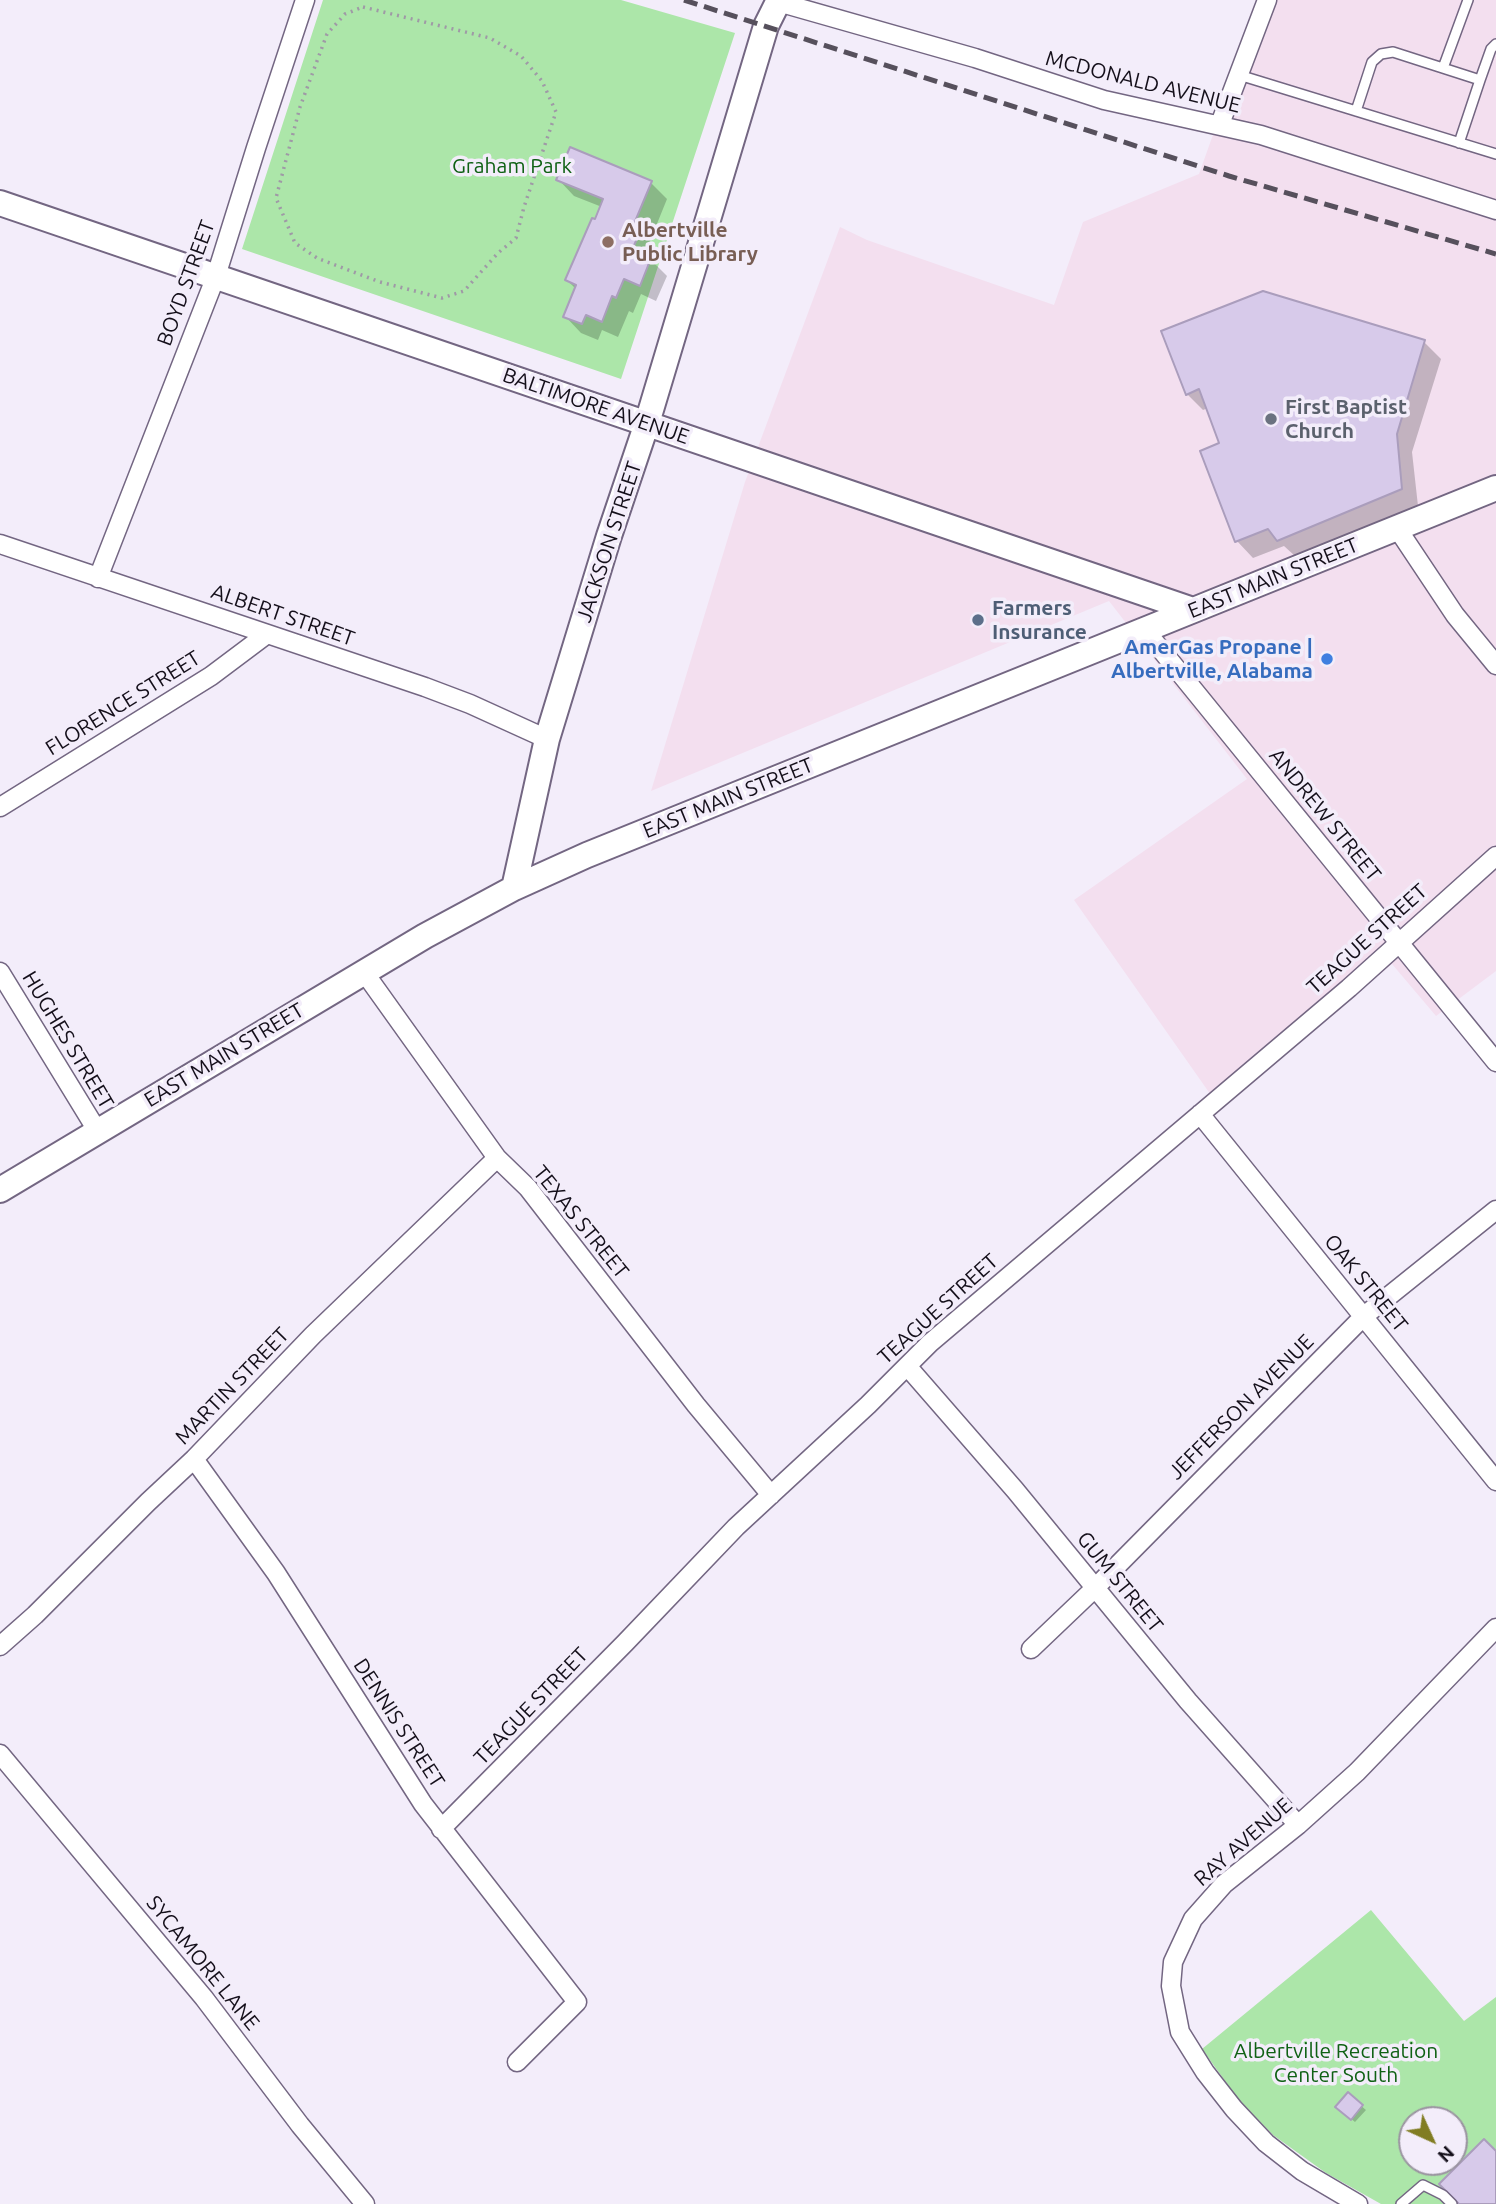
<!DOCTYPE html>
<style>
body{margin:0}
#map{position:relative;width:1496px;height:2204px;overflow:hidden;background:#f3edfa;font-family:Ubuntu,sans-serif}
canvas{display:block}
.north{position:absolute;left:1398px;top:2106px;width:70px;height:70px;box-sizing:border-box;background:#f3edfa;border:2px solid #9a94a0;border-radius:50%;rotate:135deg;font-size:19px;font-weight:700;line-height:28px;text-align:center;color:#140f1a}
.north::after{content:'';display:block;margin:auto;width:24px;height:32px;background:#817c22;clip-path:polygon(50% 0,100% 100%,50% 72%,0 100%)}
</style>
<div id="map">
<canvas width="1496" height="2204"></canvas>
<div class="north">N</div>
</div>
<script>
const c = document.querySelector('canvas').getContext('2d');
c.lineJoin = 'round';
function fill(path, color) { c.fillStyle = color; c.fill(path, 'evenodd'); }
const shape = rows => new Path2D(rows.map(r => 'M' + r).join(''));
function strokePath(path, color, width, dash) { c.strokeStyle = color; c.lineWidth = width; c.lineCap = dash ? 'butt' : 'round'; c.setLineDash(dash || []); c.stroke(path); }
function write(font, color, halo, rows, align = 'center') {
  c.font = font + ' Ubuntu,sans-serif'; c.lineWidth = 7; c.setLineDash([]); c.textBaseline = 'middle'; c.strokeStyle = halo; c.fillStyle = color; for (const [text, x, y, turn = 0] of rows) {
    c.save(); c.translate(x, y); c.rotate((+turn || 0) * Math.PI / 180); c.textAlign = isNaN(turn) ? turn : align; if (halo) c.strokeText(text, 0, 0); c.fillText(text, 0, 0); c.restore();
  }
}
const commercial = shape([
 [1261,0,1496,0,1496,971,1436,1016,1392,964,1220,1108,1074,900,1247,779,1109,601,651,791,745,482,840,227,867,240,1054,305,1083,222,1199,174]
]);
const green = shape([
 [323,0,621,0,735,33,621,379,242,249],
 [1371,1910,1464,2021,1496,1997,1496,2204,1381,2204,1326,2173,1273,2135,1238,2099,1202,2049],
 [1412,2120,1454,2120,1454,2162,1412,2162]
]);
const shadow = shape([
 [558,179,651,183,667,199,648,246,654,252,651,260,667,276,656,301,641,294,633,313,629,311,618,337,602,330,598,340,581,333,565,316,576,289,567,280,602,207,574,196],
 [1263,293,1424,342,1441,359,1412,452,1418,506,1295,556,1284,546,1253,558,1237,541,1202,452,1222,444,1208,408,1203,410,1187,394],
 [1348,2095,1366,2110,1355,2122,1337,2107]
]);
const building = shape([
 [570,147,652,181,631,231,639,234,632,250,651,258,640,286,624,279,616,298,612,296,602,322,586,315,582,324,563,317,576,285,565,280,592,218,595,219,603,199,556,180,570,147],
 [1263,291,1425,340,1397,434,1402,489,1277,541,1268,529,1235,542,1200,451,1219,443,1199,389,1186,395,1161,331,1263,291],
 [1348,2092,1363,2105,1351,2120,1335,2107,1348,2092],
 [1484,2139,1496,2151,1496,2204,1459,2204,1439,2184,1484,2139]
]);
const path = shape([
 [363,7,490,38,521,56,542,81,556,112,524,207,516,238,498,253,464,291,442,298,380,282,317,258,295,243,276,198,300,107,327,34,345,14,363,7]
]);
const lane = shape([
 [1443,68,1468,0],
 [1239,75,1496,154],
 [1356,111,1372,62,1381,54,1393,52,1480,80],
 [1459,143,1480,80,1491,49,1496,44],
 [1401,2204,1423,2185,1443,2195,1452,2204]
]);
const street = shape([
 [778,2,975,58,1104,100,1261,135,1496,210],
 [1220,124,1267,0],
 [1397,528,1455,615,1496,665],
 [0,544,425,687,470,704,547,739],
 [98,578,216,276,256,148,305,0],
 [1145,630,1496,1062],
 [0,807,211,676,267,634],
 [0,972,98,1132],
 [364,972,497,1158,528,1188,696,1405,771,1495],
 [1200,1114,1496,1481],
 [907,1366,1015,1490,1188,1701,1298,1825],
 [194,1459,276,1573,423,1804,577,2002,517,2062],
 [0,1646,35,1615,148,1502,194,1459,313,1335,497,1158],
 [1031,1649,1095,1588,1364,1316,1496,1210],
 [0,1754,204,1998,300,2125,365,2204],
 [441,1829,625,1643,736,1527,868,1405,930,1343,1349,988,1496,856],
 [1358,2204,1302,2171,1266,2143,1234,2109,1205,2072,1180,2032,1171,1986,1173,1962,1193,1919,1224,1884,1298,1825,1357,1772,1496,1628]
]);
const secondary = shape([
 [0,203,1193,610],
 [514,888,547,739,609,536,647,423,766,26,779,0],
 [0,1190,425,936,514,888,587,855,1496,488]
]);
const rail = shape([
 [684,0,1229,176,1496,254]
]);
const markers = [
 [608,242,7,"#8d6e63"],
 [1271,419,7,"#6b7280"],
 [978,620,7,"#5c6f8a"],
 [1327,659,7,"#3f7fe0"]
];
const streetNames = [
 ["MCDONALD AVENUE",1143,82,14],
 ["BOYD STREET",186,283,-70],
 ["BALTIMORE AVENUE",596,406,19],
 ["JACKSON STREET",609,542,-72],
 ["EAST MAIN STREET",1273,578,-22],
 ["ALBERT STREET",283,615,19],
 ["FLORENCE STREET",123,703,-32],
 ["EAST MAIN STREET",728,798,-22],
 ["ANDREW STREET",1325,815,51],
 ["TEAGUE STREET",1367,939,-42],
 ["HUGHES STREET",68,1040,59],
 ["EAST MAIN STREET",224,1055,-31],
 ["TEXAS STREET",581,1222,51],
 ["OAK STREET",1366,1283,51],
 ["TEAGUE STREET",938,1309,-42],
 ["MARTIN STREET",232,1386,-46],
 ["JEFFERSON AVENUE",1241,1407,-45],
 ["GUM STREET",1120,1582,51],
 ["TEAGUE STREET",531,1706,-46],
 ["DENNIS STREET",399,1723,57],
 ["RAY AVENUE",1243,1842,-41],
 ["SYCAMORE LANE",203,1963,51]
];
const parkNames = [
 ["Graham Park",512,166],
 ["Albertville Recreation",1336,2051],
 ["Center South",1336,2075]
];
const educationNames = [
 ["Albertville",622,230],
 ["Public Library",622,254]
];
const worshipNames = [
 ["First Baptist",1285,407],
 ["Church",1285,431]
];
const serviceNames = [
 ["Farmers",992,608],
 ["Insurance",992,632]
];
const shopNames = [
 ["AmerGas Propane |",1313,647],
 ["Albertville, Alabama",1313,671]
];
fill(commercial, '#f3dfef');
fill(green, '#ace6a9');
fill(shadow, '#0003');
fill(building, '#d7caea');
strokePath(building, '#aa9dbc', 2);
strokePath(lane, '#736682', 12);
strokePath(street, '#736682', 21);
strokePath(secondary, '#736682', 28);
strokePath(path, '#9f99a6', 3.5, [2, 5]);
strokePath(lane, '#fff', 9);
strokePath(street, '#fff', 18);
strokePath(secondary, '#fff', 24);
strokePath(rail, '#56505c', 5, [14, 7]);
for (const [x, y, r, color] of markers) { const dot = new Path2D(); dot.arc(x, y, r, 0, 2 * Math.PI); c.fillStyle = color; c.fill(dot); strokePath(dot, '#f3edfa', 2.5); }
write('21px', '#140f1a', '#f3edfa', streetNames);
write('21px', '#0f6114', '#f3edfa', parkNames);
write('bold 21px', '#785e54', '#f3edfa', educationNames, 'left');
write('bold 21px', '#5b616d', '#f3edfa', worshipNames, 'left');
write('bold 21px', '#4e5e75', '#f3edfa', serviceNames, 'left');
write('bold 21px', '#366cbe', '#f3edfa', shopNames, 'right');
</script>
